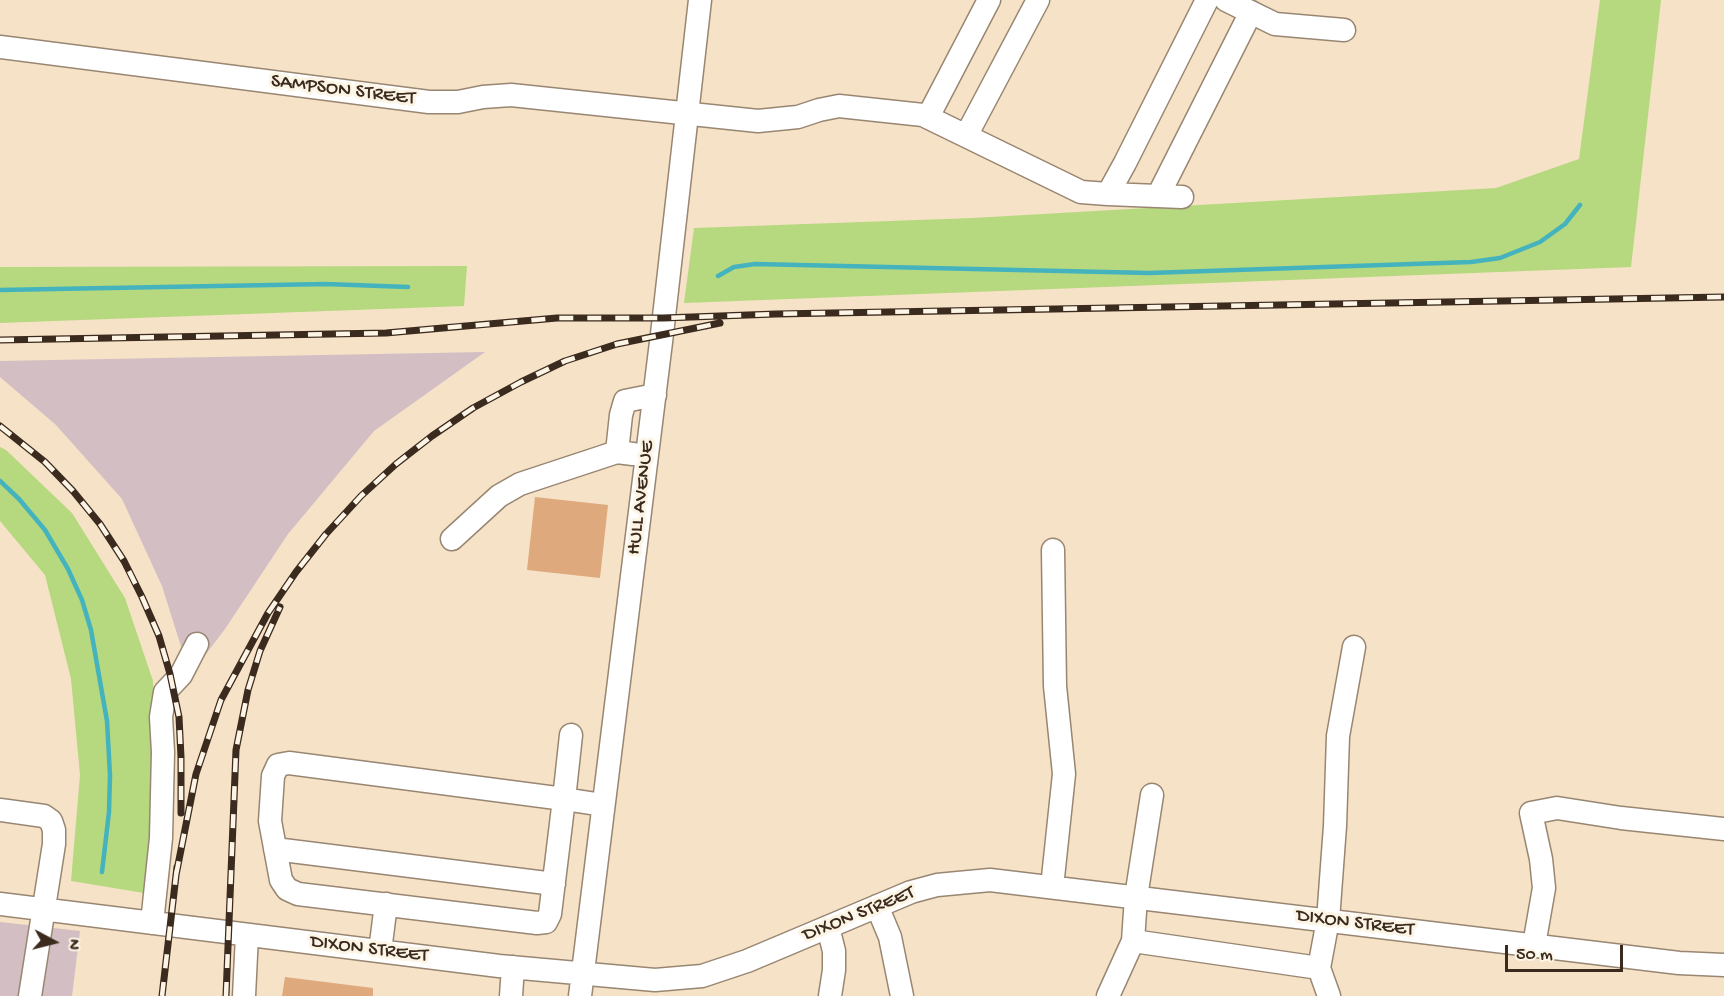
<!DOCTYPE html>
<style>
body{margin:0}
#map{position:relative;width:1724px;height:996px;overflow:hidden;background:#f6e2c7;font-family:"Gochi Hand",sans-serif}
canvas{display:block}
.north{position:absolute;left:24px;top:912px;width:60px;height:60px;-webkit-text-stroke:4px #fcf5e5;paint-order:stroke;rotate:97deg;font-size:16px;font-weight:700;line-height:24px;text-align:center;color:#3b2a1e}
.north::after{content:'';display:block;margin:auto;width:21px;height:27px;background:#3b2a1e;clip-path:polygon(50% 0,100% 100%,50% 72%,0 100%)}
.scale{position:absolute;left:1505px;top:945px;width:118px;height:27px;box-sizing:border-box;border:3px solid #3b2a1e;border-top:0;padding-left:8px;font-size:18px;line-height:21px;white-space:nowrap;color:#3b2a1e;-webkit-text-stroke:4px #fcf5e5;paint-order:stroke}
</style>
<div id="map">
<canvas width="1724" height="996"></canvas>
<div class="north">N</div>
<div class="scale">50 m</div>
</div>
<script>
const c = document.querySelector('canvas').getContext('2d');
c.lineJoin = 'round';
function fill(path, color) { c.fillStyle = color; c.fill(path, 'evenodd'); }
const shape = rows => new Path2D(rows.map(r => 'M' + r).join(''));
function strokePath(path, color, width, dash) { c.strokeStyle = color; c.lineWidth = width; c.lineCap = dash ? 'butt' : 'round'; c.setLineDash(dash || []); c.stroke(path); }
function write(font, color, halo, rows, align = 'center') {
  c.font = font + ' "Gochi Hand",sans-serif'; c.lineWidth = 6; c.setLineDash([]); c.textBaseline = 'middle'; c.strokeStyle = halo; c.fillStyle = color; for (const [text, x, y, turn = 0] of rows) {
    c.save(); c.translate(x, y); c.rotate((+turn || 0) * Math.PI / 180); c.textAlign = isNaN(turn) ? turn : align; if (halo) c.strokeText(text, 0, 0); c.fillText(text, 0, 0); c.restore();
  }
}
const industrial = shape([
 [485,352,374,431,288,534,225,629,190,675,162,586,122,499,56,425,0,377,0,361],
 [0,922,80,931,72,996,0,996]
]);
const green = shape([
 [1600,0,1661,0,1631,267,684,303,694,228,973,218,1496,188,1579,159],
 [467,266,464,306,0,323,0,267],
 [0,447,6,450,72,513,125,598,153,681,156,782,144,893,71,881,80,775,71,679,45,575,0,521]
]);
const stream = shape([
 [718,276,734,267,755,264,1149,273,1471,262,1500,258,1540,242,1565,224,1580,205],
 [0,290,326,284,408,287],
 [0,481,19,499,45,530,68,569,82,600,91,630,107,721,110,775,109,812,102,872]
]);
const building = shape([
 [535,497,608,505,600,578,527,570],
 [285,977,373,988,373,996,282,996]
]);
const minor = shape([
 [1226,0,1275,24,1344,30],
 [0,47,429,102,458,102,483,97,511,95,758,121,798,117,819,110,839,106,923,115,1081,192,1108,194,1125,163,1207,0],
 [928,117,989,0],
 [966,136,1038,0],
 [1108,194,1182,197],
 [1158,196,1251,12],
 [633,454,617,452,621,415,625,401,655,395],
 [452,539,499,496,520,484,617,452],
 [571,735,564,799,550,914,546,922,537,923,298,894,287,889,281,880,270,821,273,776,278,765,289,763,564,799,603,805],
 [0,810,44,816,51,821,54,830,54,844,30,996],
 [275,849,554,884],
 [1052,887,1064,774,1055,686,1053,550],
 [0,904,499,966,655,980,702,976,747,961,911,892,937,885,990,880,1679,963,1724,965],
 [877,906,890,937,902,996],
 [152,923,161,838,163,752,161,717,165,692,181,675,197,644],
 [828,927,834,951,834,970,830,996],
 [1133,941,1136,897,1152,795],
 [1534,945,1544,888,1541,859,1531,813,1557,808,1621,818,1724,829],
 [380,951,386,904],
 [1319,968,1328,920,1335,826,1338,736,1354,647],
 [244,996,247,935],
 [511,996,513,967],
 [580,996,662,334,700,0],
 [1108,996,1133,941,1319,968,1329,996]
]);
const rail = shape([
 [0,340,386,333,557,318,663,318,776,314,1724,297],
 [0,426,45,462,73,491,100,524,124,561,142,597,159,636,170,674,179,717,181,757,181,813],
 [176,875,196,774,221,700,268,613,296,572,326,534,361,496,396,464,432,436,473,408,521,382,565,361,617,344,720,323],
 [162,996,177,867],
 [226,996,236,750,248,690,260,651,280,607]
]);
const streetNames = [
 ["SAMPSON STREET",343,91,7],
 ["HULL AVENUE",642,498,-83],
 ["DIXON STREET",859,915,-22],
 ["DIXON STREET",1355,924,7],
 ["DIXON STREET",369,950,7]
];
fill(industrial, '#d2bec3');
fill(green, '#b6d87f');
strokePath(stream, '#44b3be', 4.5);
fill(building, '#dfa97e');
strokePath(minor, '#988672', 25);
strokePath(minor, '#fff', 22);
strokePath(rail, '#3b2a1e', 7);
strokePath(rail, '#fcf5e5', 4.5, [14]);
write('20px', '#3b2a1e', '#fcf5e5', streetNames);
</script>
